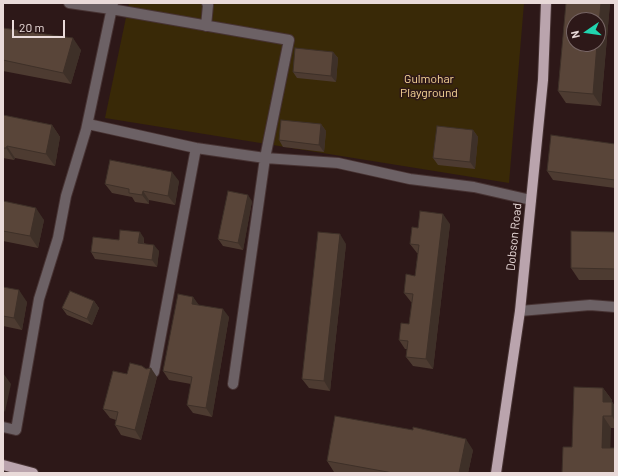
<!DOCTYPE html>
<style>
body{margin:0}
#map{position:relative;width:618px;height:476px;overflow:hidden;background:#2d1818;font-family:Barlow,sans-serif}
canvas{display:block}
.frame{position:absolute;inset:0;border:4px solid #e9dad9;pointer-events:none}
.north{position:absolute;left:566px;top:12px;width:40px;height:40px;box-sizing:border-box;background:#2d1818;border:1px solid #786665;border-radius:50%;rotate:257deg;font-size:11px;font-weight:700;line-height:16px;text-align:center;color:#e9dad9}
.north::after{content:'';display:block;margin:auto;width:14px;height:18px;background:#21d5af;clip-path:polygon(50% 0,100% 100%,50% 72%,0 100%)}
.scale{position:absolute;left:12px;top:20px;width:53px;height:18px;box-sizing:border-box;border:2px solid #e9dad9;border-top:0;padding-left:5px;font-size:12px;line-height:14px;white-space:nowrap;color:#e9dad9;-webkit-text-stroke:3px #2d1818;paint-order:stroke}
</style>
<div id="map">
<canvas width="618" height="476"></canvas>
<div class="frame"></div>
<div class="north">N</div>
<div class="scale">20 m</div>
</div>
<script>
const c = document.querySelector('canvas').getContext('2d');
c.lineJoin = 'round';
function fill(path, color) { c.fillStyle = color; c.fill(path, 'evenodd'); }
const shape = rows => new Path2D(rows.map(r => 'M' + r).join(''));
function strokePath(path, color, width, dash) { c.strokeStyle = color; c.lineWidth = width; c.lineCap = dash ? 'butt' : 'round'; c.setLineDash(dash || []); c.stroke(path); }
function write(font, color, halo, rows, align = 'center') {
  c.font = font + ' Barlow,sans-serif'; c.lineWidth = 3; c.setLineDash([]); c.textBaseline = 'middle'; c.strokeStyle = halo; c.fillStyle = color; for (const [text, x, y, turn = 0] of rows) {
    c.save(); c.translate(x, y); c.rotate((+turn || 0) * Math.PI / 180); c.textAlign = isNaN(turn) ? turn : align; if (halo) c.strokeText(text, 0, 0); c.fillText(text, 0, 0); c.restore();
  }
}
const green = shape([
 [129,3,524,3,509,183,105,118]
]);
const minor = shape([
 [69,3,111,9,289,40,265,158,233,384],
 [206,26,208,5,207,3],
 [88,124,196,148,265,158,338,163,410,179,474,187,531,200],
 [520,311,590,305,615,307],
 [154,372,196,148],
 [3,427,16,430,39,299,58,238,66,196,86,130,113,3]
]);
const major = shape([
 [3,465,33,473],
 [496,473,520,311,543,80,546,3]
]);
const wall = shape([
 [566,3,610,3,601,106,566,103,558,91],
 [3,28,81,50,71,84,3,71],
 [333,52,338,58,336,82,297,78,293,72],
 [3,115,52,125,60,137,55,166,15,158,14,160,3,158],
 [321,124,326,131,324,152,283,147,279,140],
 [473,130,478,137,475,169,438,165,433,158],
 [615,144,615,188,553,180,547,171],
 [179,181,175,205,149,200,149,204,135,202,132,197,112,193,105,184],
 [3,201,44,220,38,248,3,241],
 [252,201,243,250,223,246,218,239],
 [450,224,433,369,413,366,406,357,407,349,405,349,399,340,409,324,412,302,411,302,404,293,415,276,418,253,417,253,410,244,418,228],
 [615,232,615,280,579,280,571,268],
 [144,238,144,243,159,251,157,267,95,259,91,252,119,240],
 [346,244,330,391,309,388,302,379],
 [3,287,27,302,22,330,3,326],
 [193,297,198,305,229,317,212,417,193,413,187,405,191,384,169,380,163,371],
 [94,301,99,308,92,325,67,315,62,308],
 [127,374,157,377,141,440,121,435,115,425,116,420,110,418,103,409],
 [603,388,612,400,612,402,615,406,615,428,611,428,572,447],
 [473,450,468,473,340,473,334,472,327,461]
]);
const shadedWall = shape([
 [601,3,610,3,601,106,593,94,597,44,598,44,598,34],
 [73,38,81,50,71,84,63,73],
 [333,52,338,58,336,82,331,76],
 [321,124,326,131,324,152,319,145],
 [52,125,60,137,55,166,46,154],
 [473,130,478,137,475,169,470,162],
 [7,146,15,158,14,160,6,148],
 [172,172,179,181,175,205,168,196],
 [143,191,149,200,149,204,142,195],
 [248,195,252,201,243,250,238,243],
 [36,208,44,220,38,248,30,236],
 [443,214,450,224,433,369,426,359],
 [140,232,144,238,143,249,138,243],
 [340,234,346,244,330,391,324,381],
 [154,245,159,251,157,267,152,260],
 [19,290,27,302,22,330,14,318],
 [193,297,199,305,192,304],
 [94,301,99,308,92,325,87,319],
 [223,309,229,317,212,417,206,408],
 [151,368,157,377,141,440,135,430],
 [3,373,11,384,5,412,3,409],
 [603,388,612,400,611,414,603,402],
 [612,402,615,406,615,421,612,416],
 [603,416,611,428,610,460,602,448],
 [466,439,473,450,468,473,459,473]
]);
const building = shape([
 [566,3,601,3,598,34,598,20,574,20,574,44,597,44,593,94,558,91,566,3],
 [3,28,73,38,63,73,3,60,3,28],
 [295,48,333,52,331,76,293,72,295,48],
 [3,115,52,125,46,154,7,146,6,148,3,148,3,115],
 [281,120,321,124,319,145,279,140,281,120],
 [437,126,473,130,470,162,433,158,437,126],
 [551,135,615,144,615,180,547,171,551,135],
 [110,160,172,172,168,196,143,191,142,195,129,193,129,189,105,184,110,160],
 [228,191,248,195,238,243,218,239,228,191],
 [3,201,36,208,30,236,3,231,3,201],
 [420,211,443,214,426,359,406,357,408,341,399,340,401,323,409,324,413,294,404,293,406,274,415,276,419,245,410,244,412,227,418,228,420,211],
 [120,230,140,232,138,243,154,245,152,260,91,252,93,237,119,240,120,230],
 [571,231,615,232,615,269,571,268,571,231],
 [318,232,340,234,324,381,302,379,318,232],
 [3,287,19,290,14,318,3,316,3,287],
 [70,291,94,301,87,319,62,308,70,291],
 [178,294,193,297,192,304,223,309,206,408,187,405,192,377,163,371,178,294],
 [130,363,142,366,146,369,151,368,135,430,115,425,118,412,103,409,113,371,127,374,130,363],
 [574,387,603,388,603,402,612,402,612,416,603,416,602,448,615,448,615,473,562,473,563,447,572,447,574,387],
 [335,416,413,430,413,427,466,439,459,473,393,473,327,461,335,416]
]);
const parkNames = [
 ["Gulmohar",429,79],
 ["Playground",429,93]
];
const streetNames = [
 ["Dobson Road",514,237,-84]
];
fill(green, '#392907');
strokePath(minor, '#473333', 12);
strokePath(major, '#473333', 12);
strokePath(minor, '#6c6165', 10);
strokePath(major, '#baa4ad', 10);
fill(wall, '#4d3b31');
fill(shadedWall, '#3e3028');
fill(building, '#594539');
strokePath(building, '#3e3028', 1);
write('12px', '#fad798', '#2d1818', parkNames);
write('12px', '#e9dad9', '#2d1818', streetNames);
</script>
